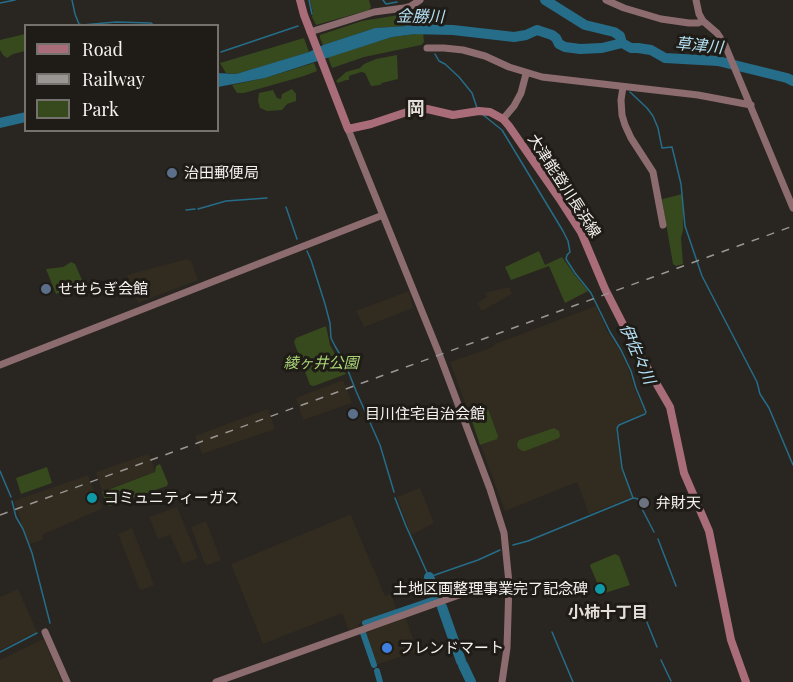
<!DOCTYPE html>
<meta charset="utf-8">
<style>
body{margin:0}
#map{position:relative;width:793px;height:682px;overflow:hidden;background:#292520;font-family:"Playfair Display",serif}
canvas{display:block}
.legend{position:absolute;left:24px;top:24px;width:195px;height:108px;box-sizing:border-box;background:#1f1c17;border:2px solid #75726d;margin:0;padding:8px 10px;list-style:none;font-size:18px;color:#f5f2ef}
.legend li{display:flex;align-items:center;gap:12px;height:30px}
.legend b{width:30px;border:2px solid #75726d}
</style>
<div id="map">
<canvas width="793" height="682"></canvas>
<ul class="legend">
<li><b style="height:8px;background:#a96c79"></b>Road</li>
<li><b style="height:8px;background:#9a9693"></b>Railway</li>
<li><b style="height:16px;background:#374a1e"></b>Park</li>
</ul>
</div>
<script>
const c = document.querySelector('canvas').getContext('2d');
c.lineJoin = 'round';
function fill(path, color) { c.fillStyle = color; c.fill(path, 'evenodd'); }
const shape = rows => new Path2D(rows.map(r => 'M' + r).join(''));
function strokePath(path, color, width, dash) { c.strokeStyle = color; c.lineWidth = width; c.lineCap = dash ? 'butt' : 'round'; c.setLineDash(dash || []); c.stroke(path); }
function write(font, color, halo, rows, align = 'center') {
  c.font = font + ' "Playfair Display","Noto Sans JP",serif'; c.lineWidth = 6; c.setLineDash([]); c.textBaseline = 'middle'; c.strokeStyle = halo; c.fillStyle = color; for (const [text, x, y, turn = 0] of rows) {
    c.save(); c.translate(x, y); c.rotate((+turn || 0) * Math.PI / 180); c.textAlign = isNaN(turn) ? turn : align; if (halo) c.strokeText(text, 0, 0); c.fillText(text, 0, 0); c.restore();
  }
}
const built = shape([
 [187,259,191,261,198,280,138,303,127,275],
 [509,287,512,294,482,311,477,303,487,297,485,293],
 [409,291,413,308,364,327,356,311],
 [596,306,607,331,619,349,628,368,635,390,645,411,644,413,618,424,616,429,622,470,632,497,589,514,577,482,505,511,450,362,493,347,495,344],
 [343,380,352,403,303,420,296,398],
 [267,409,268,409,275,429,202,454,195,436],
 [148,454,151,458,155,472,102,491,96,472],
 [88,475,95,494,87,497,89,501,98,498,102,507,101,509,42,535,43,539,40,541,29,544,20,522,21,521,14,501],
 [420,488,434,523,411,535,397,497],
 [177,507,198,558,183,564,170,535,158,539,149,517],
 [351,514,352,518,385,596,391,594,397,611,358,624,358,627,349,631,342,613,263,644,231,564],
 [206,521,221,560,208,565,205,564,191,527],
 [132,528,154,585,142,590,139,588,118,534],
 [18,589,37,632,0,650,0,597],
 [406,618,417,651,376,665,364,633],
 [41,640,44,640,62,682,0,682,0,660]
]);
const green = shape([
 [310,0,369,0,371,7,369,10,316,25,312,17,313,13],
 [416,10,420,14,422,25,375,28,323,45,320,38,320,35,362,21,405,14],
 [423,33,424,42,421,45,364,57,332,68,328,57,392,37],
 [25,34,25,51,13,54,7,58,3,55,0,50,0,40],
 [304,38,309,52,283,60,236,74,226,73,220,63],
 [397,55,398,79,382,83,380,85,371,86,365,73,361,72,349,76,349,80,346,80,338,83,336,81,346,72,360,68,364,64,376,59],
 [314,63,317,71,304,76,244,93,237,93,232,85,265,78],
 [292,89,296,94,296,101,287,104,282,110,267,111,260,108,258,101,259,93,273,90,277,98,281,99,282,94],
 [682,194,683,207,683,230,681,238,683,264,676,266,673,264,662,200,663,199],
 [539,251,545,265,562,257,574,274,588,291,565,303,549,266,511,280,505,267],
 [71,262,75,264,82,280,80,285,56,294,46,269,63,267],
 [326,326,330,345,346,374,314,386,310,385,294,342,296,338],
 [488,409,498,436,497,439,480,445,470,415],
 [554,428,559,431,560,436,559,438,525,451,522,451,518,448,517,444,519,440],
 [160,464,168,483,167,486,110,506,107,505,102,492,155,472,156,466],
 [47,467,52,483,21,494,16,478],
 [615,554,619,556,630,585,602,594,590,566,591,564]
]);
const water = shape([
 [422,25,423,33,392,37,265,78,218,87,218,73,236,74,309,52,323,45,375,28]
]);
const stream = shape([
 [72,0,75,14,79,24,82,25,116,22,151,23,155,26],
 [309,0,312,14],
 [383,0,386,4,397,2],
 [0,3,15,0],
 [221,52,298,26],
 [435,54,439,61,445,64,459,77,472,93,477,108],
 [630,92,647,108,653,116,658,128,662,148,672,147,681,184,685,226,702,276,757,382,760,394,769,408,793,465],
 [482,114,502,130,563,231,568,241,570,252,567,255,566,259,575,273,591,293,610,332,621,350,631,371,636,388,646,412,645,414,619,425,617,428,622,468,633,498,528,541,513,545],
 [286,207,297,239],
 [198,209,226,201,267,198],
 [186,210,195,209],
 [307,251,311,260,325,304,330,323,331,338,335,346,345,363,356,391,380,445,394,492],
 [0,471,11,497],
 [395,498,406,526,429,577,478,560,500,550],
 [634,498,638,499,640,505,654,532],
 [12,501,16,517,23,529,32,553,50,623],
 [658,539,676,586],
 [640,605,657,647],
 [552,632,573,682],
 [0,652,37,633],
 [661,660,671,681]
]);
const canal = shape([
 [365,623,438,598],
 [363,633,374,665],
 [377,671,380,682]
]);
const river = shape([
 [545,0,585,25,614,32,620,36,622,43,631,48,638,48,651,50,665,58,718,61,787,78,793,81],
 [409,29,453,30,514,37,526,35,537,30,552,35,556,38,559,44,565,47,580,49,602,48,622,43],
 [0,123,26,117],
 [429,577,438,598],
 [442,607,461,661],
 [463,665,471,682]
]);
const secondary = shape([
 [606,0,624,8,661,19,689,23,698,23,703,21,717,33,725,45,793,208],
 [696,0,699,14,703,21],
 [310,32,374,12,404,8,411,6,420,0],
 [427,48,444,48,463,50,485,56,509,67,542,77,698,95,751,105],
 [623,87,621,100,622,115,625,125,631,138,653,172,663,225],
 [503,119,514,106,521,93,526,74],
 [348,129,438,351,490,489,504,533,509,583,507,648,502,682],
 [0,365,383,215],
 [45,632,67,682],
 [216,682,487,585,509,583]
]);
const primary = shape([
 [300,0,304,15,348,129,371,124,413,110,427,109,453,115,479,111,490,112,503,119,509,126,561,201,581,232,605,289,630,338,670,407,684,473,709,531,731,640,746,682]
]);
const rail = shape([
 [0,515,793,226]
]);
const markers = [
 [172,173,6,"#5c6f8a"],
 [46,289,6,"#5c6f8a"],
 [353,414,6,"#5c6f8a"],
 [92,498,6,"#0f9aa8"],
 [644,503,6,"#6b7280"],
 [600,589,6,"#0f9aa8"],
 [387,648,6,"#3f7fe0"]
];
const poiNames = [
 ["治田郵便局",184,173],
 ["せせらぎ会館",58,289],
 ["目川住宅自治会館",365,414],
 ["コミュニティーガス",104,498],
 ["弁財天",656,503],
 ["土地区画整理事業完了記念碑",588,589,"right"],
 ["フレンドマート",399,648]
];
const streetNames = [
 ["大津能登川長浜線",564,186,57]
];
const parkNames = [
 ["綾ヶ井公園",321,363]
];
const waterNames = [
 ["金勝川",420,17,1],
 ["草津川",699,46,5],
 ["伊佐々川",637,354,66]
];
const neighbourhoodNames = [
 ["小柿十丁目",608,613]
];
const quarterNames = [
 ["岡",416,109]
];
fill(built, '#322b20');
fill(green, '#374a1e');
fill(water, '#266d89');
strokePath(stream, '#266d89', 1.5);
strokePath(canal, '#266d89', 6);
strokePath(river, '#266d89', 10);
strokePath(secondary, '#8c6c6f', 7);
strokePath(primary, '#a96c79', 8);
strokePath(rail, '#9a9693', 1.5, [8, 8]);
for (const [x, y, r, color] of markers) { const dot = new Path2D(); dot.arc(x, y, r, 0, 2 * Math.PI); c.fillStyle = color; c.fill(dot); strokePath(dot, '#1f1c17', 2); }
write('15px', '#f5f2ef', '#1f1c17', poiNames, 'left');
write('15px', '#f5f2ef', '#1f1c17', streetNames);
write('italic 15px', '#abd676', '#1f1c17', parkNames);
write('italic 16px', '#b4e0f4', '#1f1c17', waterNames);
write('bold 16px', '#e4dfd8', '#1f1c17', neighbourhoodNames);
write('bold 18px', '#e4dfd8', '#1f1c17', quarterNames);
</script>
